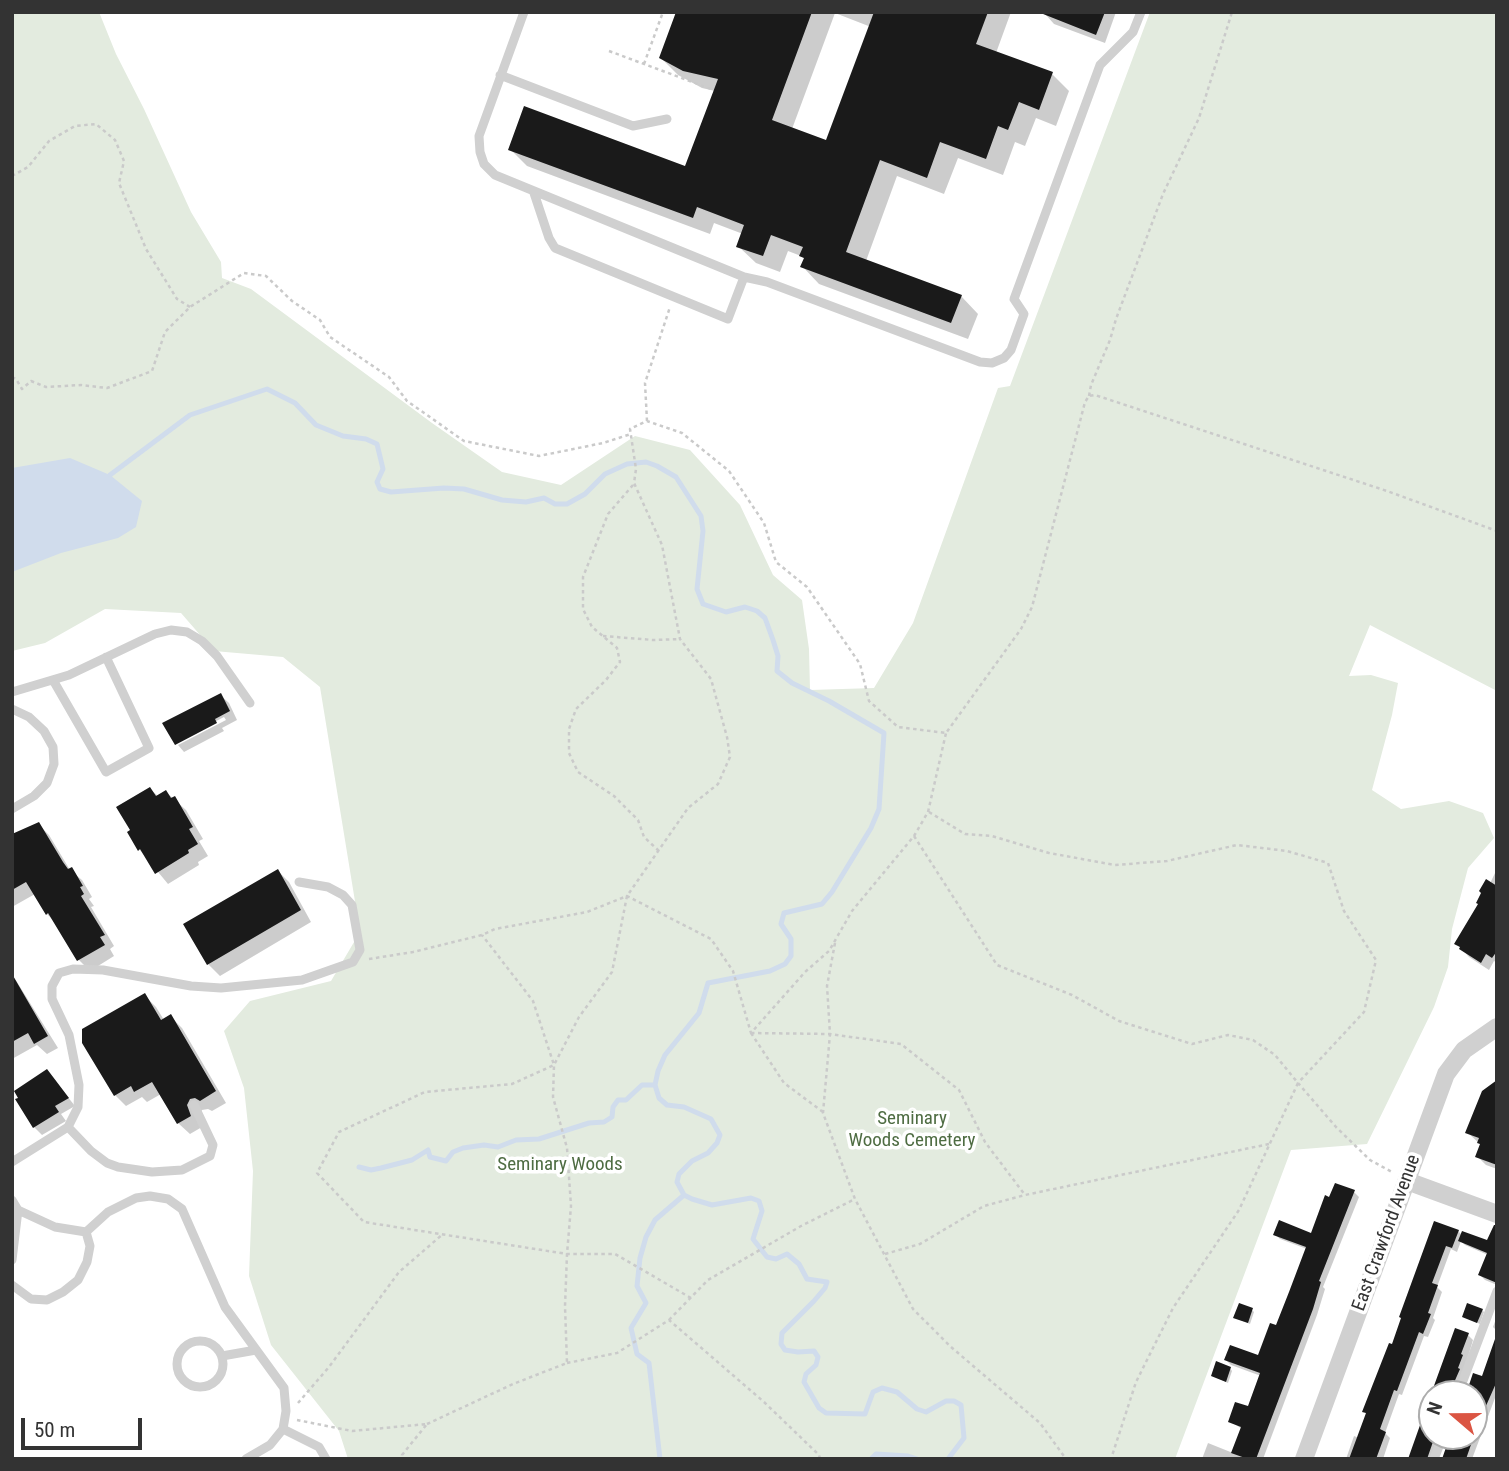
<!DOCTYPE html>
<style>
body{margin:0}
#map{position:relative;width:1509px;height:1471px;overflow:hidden;background:#fff;font-family:"Roboto Condensed",sans-serif}
canvas{display:block}
.frame{position:absolute;inset:0;border:14px solid #333;pointer-events:none}
.north{position:absolute;left:1418px;top:1380px;width:70px;height:70px;box-sizing:border-box;background:#fff;border:2px solid #adadad;border-radius:50%;rotate:290deg;font-size:19px;font-weight:700;line-height:28px;text-align:center;color:#333}
.north::after{content:'';display:block;margin:auto;width:24px;height:32px;background:#db5543;clip-path:polygon(50% 0,100% 100%,50% 72%,0 100%)}
.scale{position:absolute;left:21px;top:1418px;width:121px;height:32px;box-sizing:border-box;border:4px solid #333;border-top:0;padding-left:9px;font-size:21px;line-height:24px;white-space:nowrap;color:#333;-webkit-text-stroke:5px #fff;paint-order:stroke}
</style>
<div id="map">
<canvas width="1509" height="1471"></canvas>
<div class="frame"></div>
<div class="north">N</div>
<div class="scale">50 m</div>
</div>
<script>
const c = document.querySelector('canvas').getContext('2d');
c.lineJoin = 'round';
function fill(path, color) { c.fillStyle = color; c.fill(path, 'evenodd'); }
const shape = rows => new Path2D(rows.map(r => 'M' + r).join(''));
function strokePath(path, color, width, dash) { c.strokeStyle = color; c.lineWidth = width; c.lineCap = dash ? 'butt' : 'round'; c.setLineDash(dash || []); c.stroke(path); }
function write(font, color, halo, rows, align = 'center') {
  c.font = font + ' "Roboto Condensed",sans-serif'; c.lineWidth = 7; c.setLineDash([]); c.textBaseline = 'middle'; c.strokeStyle = halo; c.fillStyle = color; for (const [text, x, y, turn = 0] of rows) {
    c.save(); c.translate(x, y); c.rotate((+turn || 0) * Math.PI / 180); c.textAlign = isNaN(turn) ? turn : align; if (halo) c.strokeText(text, 0, 0); c.fillText(text, 0, 0); c.restore();
  }
}
const green = shape([
 [12,12,99,12,116,54,144,109,191,212,221,262,222,278,251,289,432,423,502,472,561,485,635,436,690,450,740,505,773,575,802,600,809,649,810,690,874,688,913,623,998,388,1010,386,1150,12,1497,12,1497,691,1370,625,1349,676,1371,675,1398,683,1392,715,1372,790,1401,809,1449,801,1483,813,1494,838,1468,868,1452,929,1448,967,1434,1007,1367,1144,1291,1150,1175,1459,348,1459,339,1431,271,1345,249,1276,253,1171,244,1088,224,1031,250,1001,331,981,360,932,320,687,283,657,214,651,181,613,105,609,45,643,12,651]
]);
const water = shape([
 [70,458,110,475,142,501,136,527,118,538,61,553,12,572,12,468]
]);
const shadow = shape([
 [678,12,1011,12,996,53,1052,74,1069,91,1056,126,1036,118,1025,146,1015,142,1003,175,958,158,944,194,897,176,866,261,961,296,978,314,968,339,819,284,802,266,805,259,801,256,788,251,780,272,756,263,738,246,743,234,714,223,710,234,527,166,510,149,686,168,715,91,702,88,678,75,661,58],
 [835,13,871,27,827,142,792,129],
 [1047,12,1116,12,1105,43,1054,24,1046,15],
 [220,695,229,703,237,720,222,728,224,731,184,752,178,745,226,720,224,717,176,742],
 [150,789,158,796,166,792,186,810,203,839,199,841,208,856,198,862,199,865,168,884,139,849],
 [38,824,49,835,70,870,82,880,92,897,89,899,94,906,91,907,114,946,110,949,114,956,90,971,79,960,56,923,47,914,35,894,12,907,12,839],
 [278,871,289,882,311,922,220,976,208,964,185,925],
 [1496,871,1497,963,1494,961,1489,970,1469,957,1457,944,1480,904],
 [12,974,58,1048,47,1054,37,1045,12,1059],
 [144,995,156,1007,164,1020,170,1016,182,1028,226,1103,212,1111,208,1109,202,1110,198,1117,202,1127,190,1134,178,1123,161,1094,147,1102,142,1097,126,1106,115,1095],
 [47,1071,75,1106,61,1114,66,1121,42,1135,34,1127],
 [1497,1082,1497,1169,1486,1165,1477,1156,1481,1145,1467,1132],
 [1354,1192,1359,1197,1323,1287,1325,1289,1317,1315,1263,1459,1202,1459,1208,1443,1233,1453,1242,1429,1230,1421,1249,1409,1261,1376,1231,1365,1226,1360,1259,1357,1277,1327,1307,1249,1280,1239,1275,1234,1312,1235],
 [1435,1223,1458,1231,1462,1235,1488,1242,1497,1240,1497,1285,1485,1280,1480,1275,1488,1255,1465,1245,1461,1241,1457,1252,1451,1249,1437,1287,1442,1292,1433,1318,1435,1320,1428,1337,1424,1336,1402,1395,1399,1394,1385,1433,1390,1438,1383,1459,1346,1459,1354,1436,1359,1438,1367,1415,1364,1411,1393,1346],
 [1252,1310,1254,1312,1250,1324,1235,1318],
 [1482,1310,1484,1312,1480,1324,1464,1317],
 [1497,1316,1497,1331,1493,1327],
 [1468,1335,1473,1340,1457,1394,1433,1394],
 [1497,1340,1497,1399,1495,1398,1472,1459,1443,1459,1451,1436,1474,1436,1474,1394,1467,1394,1474,1376,1483,1379],
 [1230,1368,1232,1371,1228,1383,1213,1376],
 [1432,1397,1432,1436,1444,1436,1433,1459,1410,1459]
]);
const stream = shape([
 [110,475,190,415,267,389,295,403,316,425,343,436,366,439,377,444,383,469,377,482,380,489,391,492,444,488,464,489,502,500,526,502,544,498,555,504,567,504,585,494,605,474,627,464,646,462,657,466,676,477,701,516,703,531,697,589,703,604,726,612,745,607,757,611,765,618,773,640,778,656,777,671,792,683,829,701,884,733,879,809,871,828,832,892,822,904,784,913,781,924,791,939,791,956,785,964,770,971,708,983,699,1013,665,1055,658,1071,655,1085,659,1098,667,1105,684,1107,711,1119,720,1135,717,1143,708,1153,692,1161,679,1174,677,1182,684,1195,692,1199,712,1205,751,1198,759,1201,762,1211,753,1239,767,1257,776,1259,787,1254,799,1264,807,1279,827,1282,825,1288,814,1301,782,1333,781,1344,785,1350,798,1352,814,1351,818,1357,816,1365,806,1374,804,1382,819,1408,826,1413,865,1414,873,1392,882,1388,897,1392,917,1409,926,1412,946,1401,954,1401,961,1405,964,1438,948,1459],
 [359,1167,371,1170,381,1168,412,1160,428,1150,430,1157,446,1161,453,1152,463,1148,484,1145,498,1147,516,1140,539,1139,589,1123,604,1122,612,1117,613,1107,618,1100,626,1100,642,1085,655,1085],
 [660,1459,649,1363,637,1354,631,1328,646,1303,637,1286,640,1258,646,1237,655,1220,684,1195],
 [871,1459,876,1454,908,1456,917,1459]
]);
const building = shape([
 [676,12,812,12,772,120,826,140,874,12,988,12,976,44,1053,72,1039,110,1019,102,1008,130,998,126,986,159,940,142,927,178,880,160,846,252,962,295,951,323,800,267,804,258,799,256,803,247,771,235,763,256,736,247,744,225,697,207,693,218,508,150,524,106,685,166,718,79,683,71,659,58],
 [1038,12,1105,12,1096,35],
 [221,693,230,711,215,719,217,723,175,745,162,723],
 [150,787,156,796,166,790,171,798,175,796,193,827,189,829,198,844,188,850,189,853,155,874,140,849,138,851,127,832,130,830,116,807],
 [39,822,63,862,68,869,72,867,83,886,80,887,84,894,81,896,105,935,100,937,105,945,77,961,48,913,46,915,26,882,12,890,12,834],
 [278,869,301,910,207,965,183,924],
 [1486,879,1497,886,1497,951,1492,958,1486,954,1481,963,1459,949,1460,947,1454,944,1478,904,1476,903,1481,893,1479,891],
 [12,974,48,1036,34,1044,28,1033,12,1042],
 [145,993,161,1020,171,1014,216,1091,200,1101,195,1098,190,1099,187,1105,191,1116,177,1124,152,1082,134,1092,131,1086,114,1096,82,1043,82,1029],
 [47,1069,69,1098,55,1106,59,1112,33,1128,15,1099,18,1098,14,1091],
 [1497,1080,1497,1165,1475,1157,1480,1144,1477,1143,1479,1138,1465,1133,1482,1091],
 [1335,1183,1355,1190,1319,1281,1321,1282,1313,1309,1256,1459,1248,1459,1231,1453,1241,1427,1228,1422,1235,1402,1248,1406,1260,1373,1224,1360,1230,1345,1258,1355,1270,1323,1276,1325,1289,1292,1306,1247,1273,1235,1279,1220,1311,1233,1325,1195,1329,1197],
 [1434,1221,1459,1230,1452,1248,1446,1246,1432,1283,1438,1285,1428,1313,1431,1314,1423,1334,1419,1332,1397,1391,1394,1390,1380,1429,1386,1432,1376,1459,1349,1459,1366,1413,1362,1412,1389,1343,1392,1344,1401,1318,1399,1317],
 [1494,1225,1497,1225,1497,1283,1478,1275,1487,1253,1458,1241,1462,1231,1487,1240],
 [1239,1303,1253,1308,1248,1323,1233,1318],
 [1467,1303,1483,1309,1477,1323,1462,1317],
 [1455,1328,1469,1333,1461,1354,1463,1355,1458,1368,1460,1369,1449,1394,1431,1394],
 [1495,1339,1497,1381,1474,1433,1474,1387,1469,1385,1473,1373,1482,1376],
 [1216,1361,1231,1367,1226,1382,1211,1376],
 [1430,1397,1432,1436,1435,1436,1427,1459,1408,1459],
 [1450,1436,1474,1436,1466,1459,1442,1459]
]);
const path = shape([
 [609,51,714,90],
 [644,64,663,12],
 [12,176,28,167,49,141,75,126,96,124,115,140,124,161,119,183,146,249,177,299,190,307],
 [12,377,16,379,22,389,31,381,46,387,81,385,107,388,152,371,165,332,190,307,244,273,266,276,292,301,320,320,330,337,389,377,407,401,464,441,539,456,603,443,631,434],
 [1089,396,1091,385,1110,340,1116,319,1163,194,1199,118,1232,12],
 [647,421,645,383,670,307],
 [633,485,608,514,583,577,583,609,592,627,617,648,620,662,606,680,576,709,569,729,569,753,578,772,614,796,638,820,644,837,659,851],
 [603,636,653,640,680,639],
 [929,812,965,834,992,836,1049,853,1115,865,1167,861,1237,845,1287,851,1328,863,1344,911,1376,960,1364,1012,1298,1083,1336,1127,1370,1160,1392,1172],
 [914,836,997,965,1072,995,1119,1021,1192,1044,1228,1035,1253,1040,1275,1055,1298,1083,1239,1210,1173,1308,1136,1382,1111,1459],
 [835,943,827,986,830,1034,823,1113,855,1199,913,1309,951,1347,1040,1423,1066,1459],
 [369,959,413,952,482,935,495,929,587,912,627,896,711,939,733,971,751,1033,805,972,829,951,852,911,914,836,928,812,946,733],
 [751,1033,830,1034,901,1044,959,1090,985,1142,1025,1195],
 [751,1033,784,1083,823,1112],
 [885,1254,920,1244,984,1206,1025,1195,1269,1144],
 [691,1298,615,1254,567,1254,571,1206,567,1148,553,1097,554,1065,579,1017,612,972,627,896,688,808,718,784,730,757,727,737,711,679,680,639,662,545,634,483,636,469,630,429,647,421,682,433,729,471,764,523,776,562,807,587,860,664,869,701,898,727,946,733,1021,629,1032,607,1085,402,1089,396,1095,395,1387,491,1497,531],
 [669,1320,708,1280,801,1226,855,1199],
 [567,1363,617,1353,669,1320,764,1402,819,1455,820,1459],
 [298,1403,329,1367,399,1272,443,1234],
 [297,1420,352,1431,427,1424,402,1455,403,1459],
 [427,1424,513,1384,567,1363,565,1306,567,1254,364,1222,317,1173,339,1132,425,1092,512,1084,554,1065,533,1001,482,935]
]);
const lane = shape([
 [524,12,479,136,480,152,484,164,495,175,744,277,767,282,980,362,992,363,1004,358,1011,350,1024,314,1014,299,1100,65,1133,32,1141,12],
 [500,75,633,126,667,119],
 [534,193,549,238,555,248,728,319,744,277],
 [53,680,106,772,149,748,106,657],
 [12,692,69,675,155,634,171,630,187,632,202,641,217,656,250,703],
 [12,709,29,717,44,731,53,747,54,764,47,783,34,796,12,809],
 [68,1127,78,1107,79,1085,69,1035,52,999,52,986,59,973,73,969,103,970,191,986,221,988,302,980,353,962,360,950,352,905,343,895,328,887,299,882],
 [12,1162,68,1127,91,1151,107,1163,118,1167,152,1172,182,1170,210,1156,213,1145,194,1105],
 [12,1200,18,1210,12,1260],
 [18,1210,55,1227,86,1232,108,1212,136,1198,150,1196,168,1199,182,1209,225,1307,284,1388,286,1411,283,1429,270,1445,246,1459],
 [12,1285,31,1299,47,1300,63,1292,78,1280,87,1262,90,1246,86,1232],
 '177 1364a23 23 0 1 1 46 0a23 23 0 1 1-46 0Z',
 [222,1356,256,1350],
 [1458,1394,1497,1291],
 [283,1429,319,1447,326,1459],
 [1434,1459,1443,1436]
]);
const street = shape([
 [1407,1181,1497,1214],
 [1304,1459,1446,1074,1464,1050,1497,1027]
]);
const parkNames = [
 ["Seminary",912,1119],
 ["Woods Cemetery",912,1141],
 ["Seminary Woods",560,1165]
];
const streetNames = [
 ["East Crawford Avenue",1387,1233,-70]
];
fill(green, '#e3ebdf');
fill(water, '#d0dcec');
fill(shadow, '#0003');
strokePath(stream, '#d0dcec', 5);
fill(building, '#1a1a1a');
strokePath(path, '#cacaca', 2.5, [3.5, 3.5]);
strokePath(lane, '#d0d0d0', 9);
strokePath(street, '#d0d0d0', 18);
write('19px', '#4e6c42', '#fff', parkNames);
write('19px', '#333', '#fff', streetNames);
</script>
